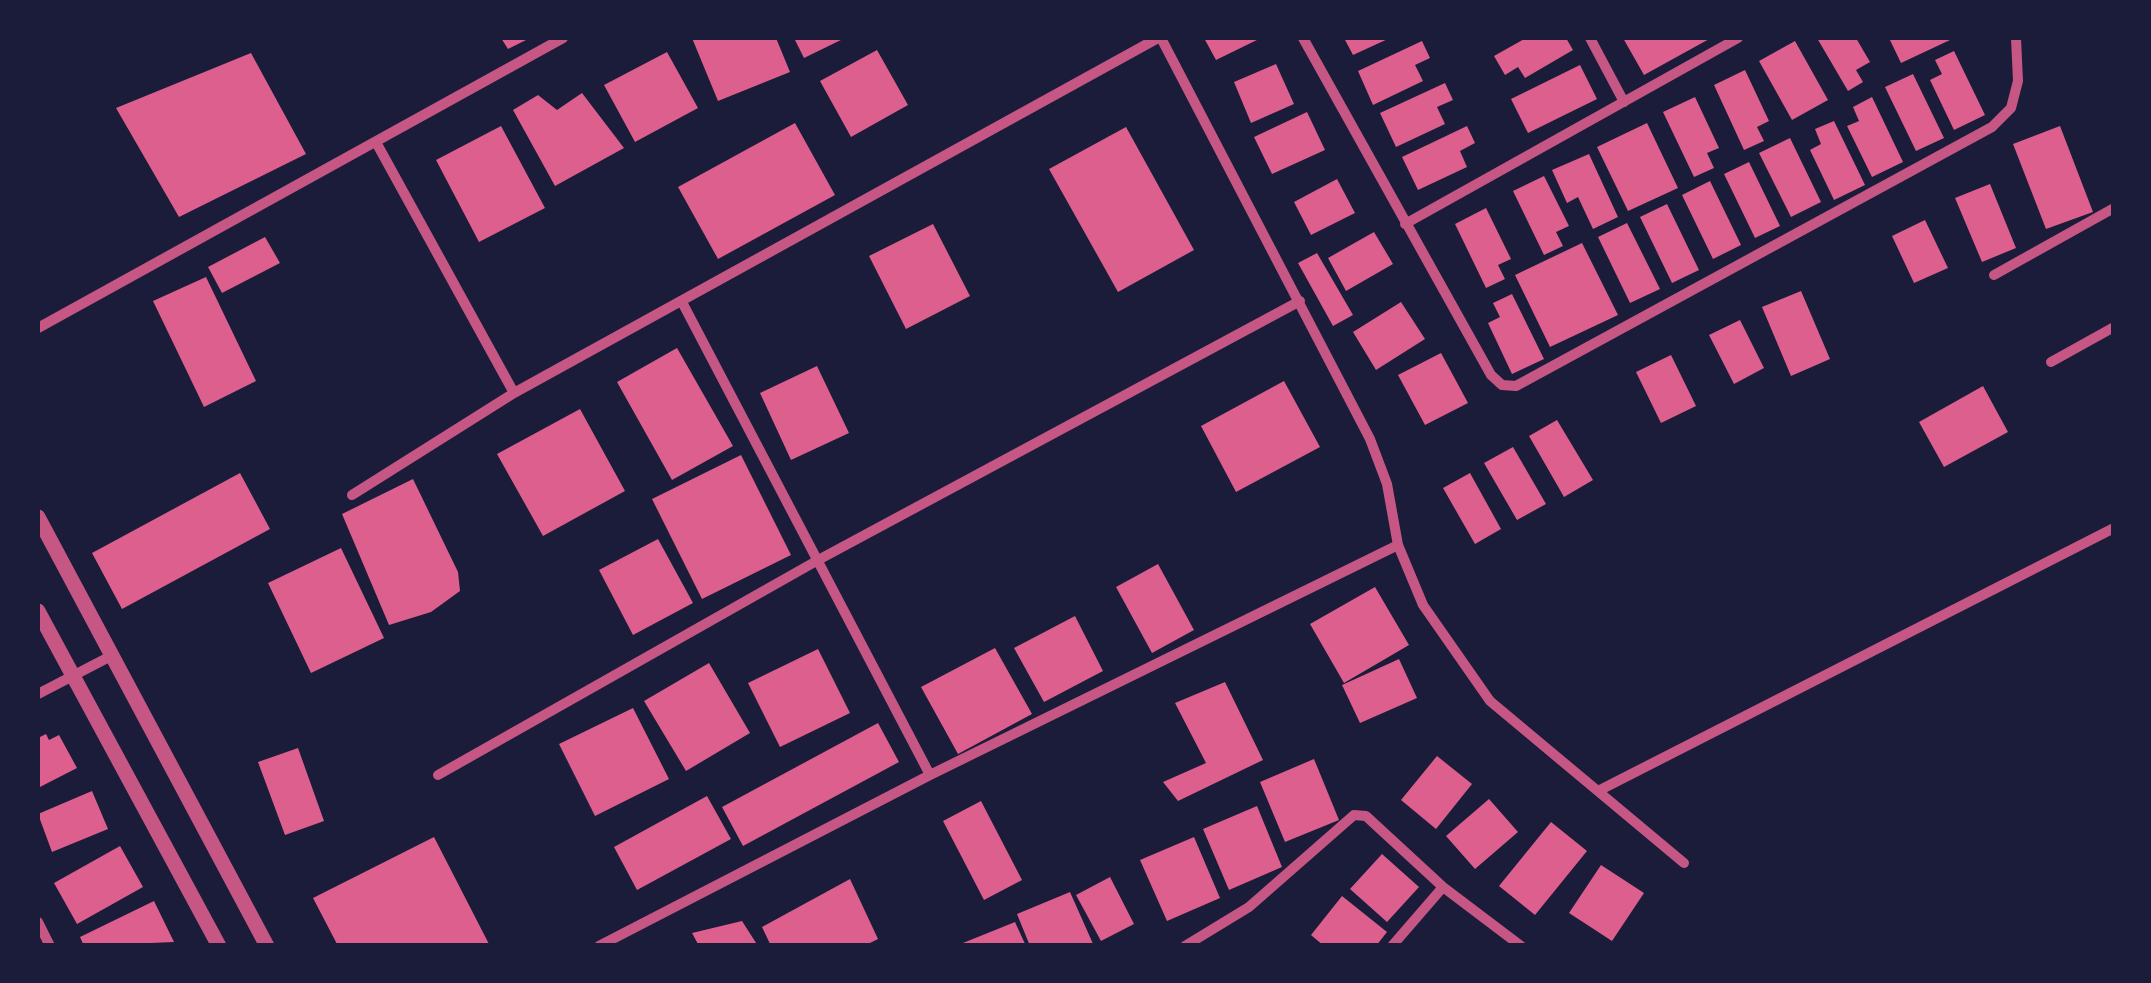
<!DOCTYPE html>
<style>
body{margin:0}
#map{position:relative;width:2151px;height:983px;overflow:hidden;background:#1b1b3a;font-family:Poppins,sans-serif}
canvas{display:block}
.frame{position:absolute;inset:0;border:40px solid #1b1b3a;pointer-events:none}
</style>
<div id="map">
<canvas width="2151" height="983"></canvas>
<div class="frame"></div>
</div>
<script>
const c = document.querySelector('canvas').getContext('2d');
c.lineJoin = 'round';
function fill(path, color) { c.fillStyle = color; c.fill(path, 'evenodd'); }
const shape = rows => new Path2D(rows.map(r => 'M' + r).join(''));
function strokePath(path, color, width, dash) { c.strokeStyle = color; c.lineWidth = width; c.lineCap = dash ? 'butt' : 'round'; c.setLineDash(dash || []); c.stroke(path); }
const building = shape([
 [501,38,530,38,508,49],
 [692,38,776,38,790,72,718,101],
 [794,38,845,38,804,58],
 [1204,38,1261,38,1216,60],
 [1344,38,1390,38,1353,55],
 [1526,38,1566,38,1573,50,1525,78,1518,67,1505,75,1494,56],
 [1623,38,1711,38,1644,75],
 [1817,38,1856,38,1870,62,1856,70,1863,82,1848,91],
 [1889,38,1949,38,1950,40,1901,63],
 [1422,41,1430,58,1415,65,1423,81,1373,105,1358,71],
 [1795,41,1828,100,1792,120,1759,61],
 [877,50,908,105,851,137,820,81],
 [1954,51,1985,115,1954,130,1930,80,1942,74,1935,60],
 [667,52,698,108,635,142,604,85],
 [251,53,306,154,179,217,116,108],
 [1276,64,1294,104,1251,123,1234,82],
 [1580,65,1597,99,1528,133,1511,99],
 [1745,70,1769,121,1757,127,1764,141,1744,150,1714,85],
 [1913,74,1944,138,1916,151,1885,87],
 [1445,83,1453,100,1437,107,1445,124,1396,147,1380,113],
 [582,93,624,148,555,186,513,110,538,95,557,110],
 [1695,97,1719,148,1707,153,1714,168,1694,177,1663,112],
 [1872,97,1903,162,1872,177,1847,126,1859,121,1853,107],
 [1307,112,1325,150,1272,174,1254,137],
 [1834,121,1865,185,1834,200,1810,150,1821,144,1815,129],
 [795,123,835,195,718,259,678,187],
 [1647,123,1678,188,1628,211,1597,147],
 [501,126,545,208,479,242,436,160],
 [1467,126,1475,143,1460,151,1467,167,1418,190,1402,157],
 [2060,126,2093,212,2046,229,2013,144],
 [1126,127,1194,250,1118,292,1049,169],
 [1790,138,1821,202,1791,217,1759,153],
 [1589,154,1618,217,1593,229,1578,197,1567,203,1552,170],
 [1749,162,1780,226,1755,238,1724,174],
 [1544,176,1569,226,1556,232,1563,246,1544,255,1513,191],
 [1337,179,1355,213,1311,235,1294,202],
 [1710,181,1741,245,1713,259,1682,195],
 [1990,184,2016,248,1982,262,1955,198],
 [1667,204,1699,270,1672,283,1640,217],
 [1486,208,1511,259,1498,265,1505,279,1486,288,1455,224],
 [1925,220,1948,268,1914,283,1892,236],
 [1627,223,1660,289,1630,303,1598,237],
 [933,224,970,296,906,329,869,256],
 [1374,232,1393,264,1346,291,1328,258],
 [265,237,280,263,222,293,208,267],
 [1582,243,1618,315,1550,347,1515,275],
 [1317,253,1353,315,1333,326,1298,263],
 [206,277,256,381,204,407,153,301],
 [1801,291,1830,359,1791,376,1762,307],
 [1512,294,1544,359,1512,374,1488,323,1500,317,1493,303],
 [1401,302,1425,339,1376,370,1353,332],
 [1740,320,1764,368,1734,384,1709,335],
 [677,348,733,446,672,480,617,382],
 [1441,353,1468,403,1425,425,1398,375],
 [1671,355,1696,406,1661,423,1636,372],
 [817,366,849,433,791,460,760,393],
 [1284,381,1320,447,1236,492,1201,426],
 [1983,386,2008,432,1944,467,1919,422],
 [580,409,625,491,543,536,497,454],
 [1557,420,1593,480,1564,497,1529,436],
 [1513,447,1546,504,1517,520,1484,463],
 [741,455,791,555,702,599,652,499],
 [240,473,270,529,122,609,92,553],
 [1470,473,1501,529,1475,544,1443,488],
 [413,479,458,572,460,591,431,612,389,625,342,514],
 [658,539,693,603,633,635,599,570],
 [341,548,384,638,311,673,268,583],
 [1158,564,1194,630,1152,653,1116,587],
 [1375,587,1409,645,1344,683,1310,624],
 [1075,616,1103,671,1044,702,1014,648],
 [995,648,1032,714,958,754,921,687],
 [818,649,850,713,780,747,748,683],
 [1399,659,1417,698,1360,723,1342,685],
 [709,663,750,733,686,771,644,701],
 [1225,682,1263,760,1178,801,1163,782,1206,763,1175,703],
 [633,708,669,779,595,816,559,744],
 [878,723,899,762,743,846,722,807],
 [46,734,49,740,59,735,77,768,38,788,38,738],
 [298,748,324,821,285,835,258,762],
 [1437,756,1472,784,1436,829,1401,800],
 [1314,759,1339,820,1285,842,1260,782],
 [92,791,108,829,52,852,38,814],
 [707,796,731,839,637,890,614,847],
 [1489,799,1518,832,1475,869,1446,836],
 [981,801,1022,880,984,900,943,821],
 [1257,806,1282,867,1229,890,1203,829],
 [1551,822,1587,851,1535,915,1499,886],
 [434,837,490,946,338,946,313,898],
 [1194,837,1220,898,1167,921,1140,860],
 [120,846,143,887,77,924,54,883],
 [1382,854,1419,887,1387,922,1350,889],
 [1601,865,1644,893,1612,941,1569,913],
 [1110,877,1134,924,1101,941,1076,895],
 [850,879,878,939,864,946,771,946,762,927],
 [1070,892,1094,946,1030,946,1017,914],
 [1342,896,1387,932,1376,946,1324,946,1311,935],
 [154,901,174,942,84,946,80,937],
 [742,921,758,946,699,946,692,933],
 [1015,922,1026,946,958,946,958,945]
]);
const minor = shape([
 [1161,38,1370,439,1387,484,1398,545,1423,605,1490,701,1684,863],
 [1303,38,1491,375,1502,385,1516,386,1992,127,2011,108,2018,81,2016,38],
 [1590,38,1624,102],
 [377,144,514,393],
 [1405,224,1738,38],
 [1994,275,2114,208],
 [682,302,930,775],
 [38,328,563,38],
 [2051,362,2114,327],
 [352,495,514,393,1158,38],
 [38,694,111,656],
 [438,775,820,559,1300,301],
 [1598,791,2114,528],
 [38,922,50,946],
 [599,946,930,775,1398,545],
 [1185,946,1249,907,1354,815,1366,816,1443,887,1521,946],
 [1392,946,1443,887]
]);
const tertiary = shape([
 [38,517,267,946],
 [38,611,219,946]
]);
fill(building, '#dd5f8e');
strokePath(minor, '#c65784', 10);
strokePath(tertiary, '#c65784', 15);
</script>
